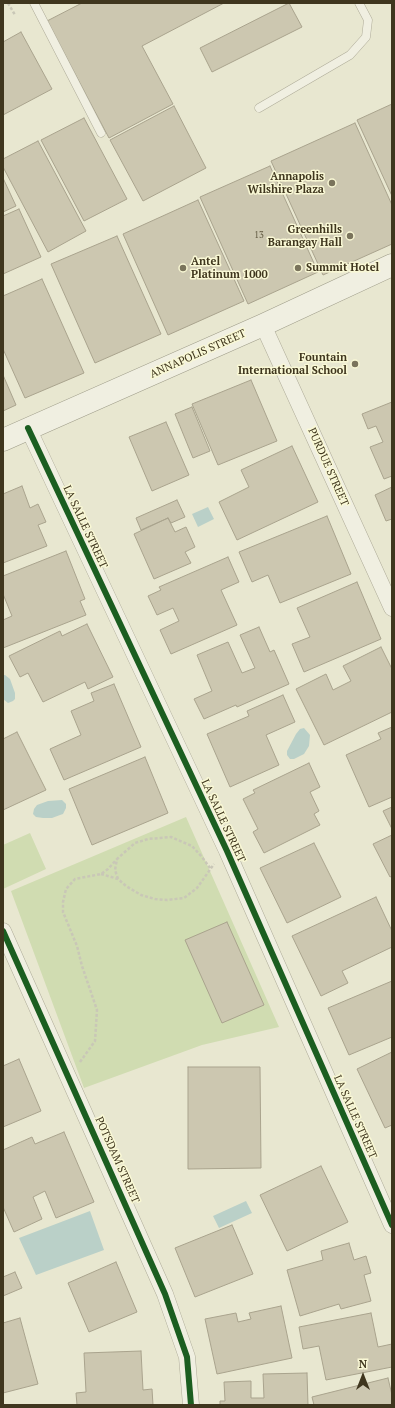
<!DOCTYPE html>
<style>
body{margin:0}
#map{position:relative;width:395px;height:1408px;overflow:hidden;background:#e8e7d0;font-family:"PT Serif",serif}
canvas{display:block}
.frame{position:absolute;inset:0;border:4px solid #3f361e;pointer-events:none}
.north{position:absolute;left:343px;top:1356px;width:40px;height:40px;-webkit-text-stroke:3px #f9f8d5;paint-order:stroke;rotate:0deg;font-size:11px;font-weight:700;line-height:16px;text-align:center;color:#3f361e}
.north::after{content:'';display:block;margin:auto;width:14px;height:18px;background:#3f361e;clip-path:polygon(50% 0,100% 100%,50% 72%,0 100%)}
</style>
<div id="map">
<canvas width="395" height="1408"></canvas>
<div class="frame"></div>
<div class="north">N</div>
</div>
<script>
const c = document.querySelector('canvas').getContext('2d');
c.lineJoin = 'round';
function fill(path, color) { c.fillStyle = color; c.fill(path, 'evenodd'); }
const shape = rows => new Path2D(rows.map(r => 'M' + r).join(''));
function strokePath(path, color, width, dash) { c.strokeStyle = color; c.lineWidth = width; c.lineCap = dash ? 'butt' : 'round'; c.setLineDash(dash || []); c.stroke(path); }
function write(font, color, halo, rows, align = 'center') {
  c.font = font + ' "PT Serif",serif'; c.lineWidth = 3; c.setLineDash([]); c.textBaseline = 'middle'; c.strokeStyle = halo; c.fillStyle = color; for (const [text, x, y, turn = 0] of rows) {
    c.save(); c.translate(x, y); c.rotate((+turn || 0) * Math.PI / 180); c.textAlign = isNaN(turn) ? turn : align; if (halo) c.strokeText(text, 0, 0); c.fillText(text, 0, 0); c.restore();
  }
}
const green = shape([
 [186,817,279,1027,202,1045,84,1088,11,891],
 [30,833,46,869,3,889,3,845]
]);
const water = shape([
 [208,507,214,519,198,527,192,514],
 [3,675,5,675,10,679,15,693,15,699,13,701,8,703,3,699],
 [304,728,310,735,309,746,304,754,294,759,290,759,287,755,287,751,296,734,300,729],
 [62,800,66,804,66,808,63,814,60,815,52,818,43,818,36,817,33,814,34,809,37,805,48,801],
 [246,1201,252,1213,219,1228,213,1216],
 [90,1211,104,1250,36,1275,19,1238]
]);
const building = shape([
 [82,3,224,3,142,46,173,104,109,138,47,21,82,3],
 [289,3,302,27,212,72,200,48,289,3],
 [21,32,52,89,3,115,3,42,21,32],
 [392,104,392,196,357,120,392,104],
 [174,106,206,168,143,201,110,140,174,106],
 [84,118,127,199,84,221,41,140,84,118],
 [355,123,392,205,392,244,323,275,271,161,355,123],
 [38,141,86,231,48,252,3,167,3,159,38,141],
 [270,166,318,272,248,304,200,197,270,166],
 [3,178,16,206,3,212,3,178],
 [198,200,244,301,168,335,123,234,198,200],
 [19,209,41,257,3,274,3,216,19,209],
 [117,236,161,334,95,363,51,264,117,236],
 [42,279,84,373,25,398,3,349,3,296,42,279],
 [3,375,16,405,3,411,3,375],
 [251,380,277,441,218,465,192,404,251,380],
 [392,402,392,476,384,479,370,447,383,442,376,426,368,429,362,414,392,402],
 [192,407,210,451,193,458,175,414,192,407],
 [166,422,189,475,152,491,129,437,166,422],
 [292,446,318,502,237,540,219,502,249,487,241,470,292,446],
 [22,486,30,508,38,504,46,522,38,525,47,546,3,563,3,494,22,486],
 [392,487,392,519,386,521,375,495,392,487],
 [177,500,185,517,171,523,168,518,141,530,136,518,177,500],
 [327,516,351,574,280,603,268,575,252,582,239,552,327,516],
 [168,518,175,532,186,527,195,547,185,552,191,563,154,579,134,534,168,518],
 [66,551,85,599,80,601,86,615,3,648,3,620,12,616,3,594,3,576,66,551],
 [228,557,239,582,221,590,237,625,171,654,160,630,179,621,173,608,157,615,148,596,161,590,159,587,228,557],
 [357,582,381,639,304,672,292,644,310,637,297,608,357,582],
 [87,624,113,677,88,689,85,682,43,702,28,673,20,677,9,656,60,631,62,636,87,624],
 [259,627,270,652,274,650,289,684,237,707,236,705,204,719,194,699,212,691,197,655,228,642,242,673,255,668,240,635,259,627],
 [381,647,392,669,392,712,324,745,296,689,326,674,333,690,351,681,343,666,381,647],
 [114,684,141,747,64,780,50,749,81,735,71,711,94,701,91,693,114,684],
 [283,695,295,722,266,735,279,765,230,787,207,734,249,716,247,711,283,695],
 [392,727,392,797,369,807,346,755,381,739,378,733,392,727],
 [17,732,46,790,3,810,3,739,17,732],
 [145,757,168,813,92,845,69,789,145,757],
 [309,763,320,787,310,792,319,811,314,814,320,825,264,853,253,832,258,829,243,799,255,793,253,790,309,763],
 [392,807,392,829,383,811,392,807],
 [392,835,392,876,390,877,373,844,392,835],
 [314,843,341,897,287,923,260,868,314,843],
 [376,897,392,931,392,947,342,971,348,983,321,996,292,936,376,897],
 [227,922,264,1005,222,1023,185,940,227,922],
 [392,981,392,1037,349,1055,328,1008,392,981],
 [392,1052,392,1125,385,1128,357,1069,392,1052],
 [19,1059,41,1111,3,1127,3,1066,19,1059],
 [188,1067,260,1067,261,1168,188,1169,188,1067],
 [64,1132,94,1202,56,1218,45,1191,33,1197,42,1219,14,1232,3,1207,3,1150,32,1137,35,1144,64,1132],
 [321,1166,348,1222,287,1251,260,1195,321,1166],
 [232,1225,253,1274,195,1297,175,1248,232,1225],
 [349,1243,354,1260,366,1256,371,1273,364,1275,371,1301,341,1309,339,1304,300,1316,287,1270,323,1260,321,1251,349,1243],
 [116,1262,137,1312,89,1332,68,1283,116,1262],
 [15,1272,22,1288,3,1296,3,1277,15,1272],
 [281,1306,292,1358,217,1374,205,1319,236,1313,238,1322,251,1319,249,1313,281,1306],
 [371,1313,378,1347,392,1344,392,1367,326,1380,319,1346,303,1349,299,1327,371,1313],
 [20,1318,38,1384,3,1393,3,1323,20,1318],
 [141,1351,143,1390,152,1389,153,1405,77,1405,76,1393,86,1392,84,1353,141,1351],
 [307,1373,308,1405,220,1405,220,1401,225,1401,224,1382,251,1381,251,1398,264,1398,263,1374,307,1373],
 [388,1378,392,1395,392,1405,314,1405,312,1397,388,1378]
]);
const path = shape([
 [8,3,15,15],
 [101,874,118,879,126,886,141,895,155,899,167,900,184,898,197,888,214,864],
 [118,879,115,870,117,859,135,843,148,839,171,837,192,846,202,857,210,868],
 [80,1062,95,1041,97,1010,82,966,77,946,63,912,63,902,66,889,75,879,101,874,108,869,117,859]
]);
const lane = shape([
 [34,3,101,133],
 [259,108,350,55,366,37,368,20,359,3]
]);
const street = shape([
 [263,325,392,608],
 [28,428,227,851,392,1225],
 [3,931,165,1294,187,1357,191,1405]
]);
const secondary = shape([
 [3,440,263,325,392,265]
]);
const cycleway = shape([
 [28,428,227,851,392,1225],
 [3,931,165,1294,187,1357,191,1405]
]);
const markers = [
 [332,183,4,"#7a745c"],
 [350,236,4,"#7a745c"],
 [183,268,4,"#7a745c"],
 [298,268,4,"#7a745c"],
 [355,364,4,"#7a745c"]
];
const numberNames = [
 ["13",259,235]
];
const poiNames = [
 ["Annapolis",324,177],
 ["Wilshire Plaza",324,190],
 ["Greenhills",342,230],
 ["Barangay Hall",342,243],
 ["Antel",191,262,"left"],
 ["Platinum 1000",191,275,"left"],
 ["Summit Hotel",306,268,"left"],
 ["Fountain",347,358],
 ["International School",347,371]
];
const streetNames = [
 ["ANNAPOLIS STREET",198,354,-24],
 ["PURDUE STREET",328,467,66],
 ["LA SALLE STREET",85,527,65],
 ["LA SALLE STREET",223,821,65],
 ["LA SALLE STREET",355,1117,66],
 ["POTSDAM STREET",117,1160,66]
];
fill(green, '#d0dcb1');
fill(water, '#bad0c8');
fill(building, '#ccc7b0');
strokePath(building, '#a9a38d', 1);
strokePath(lane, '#aeab98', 9);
strokePath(street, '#aeab98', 17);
strokePath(secondary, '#9d9b88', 23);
strokePath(path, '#c9c7b7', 2.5, [3, 2]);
strokePath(lane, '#f0efe1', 8);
strokePath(street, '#f0efe1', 16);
strokePath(secondary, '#f0efe1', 22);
strokePath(cycleway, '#1b5e20', 6);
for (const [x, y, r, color] of markers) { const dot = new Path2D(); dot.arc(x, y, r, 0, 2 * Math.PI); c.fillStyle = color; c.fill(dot); strokePath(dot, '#f9f8d5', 1.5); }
write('9px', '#625a42', null, numberNames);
write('bold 11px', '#3f361e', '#f9f8d5', poiNames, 'right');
write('11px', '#3f361e', '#f9f8d5', streetNames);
</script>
